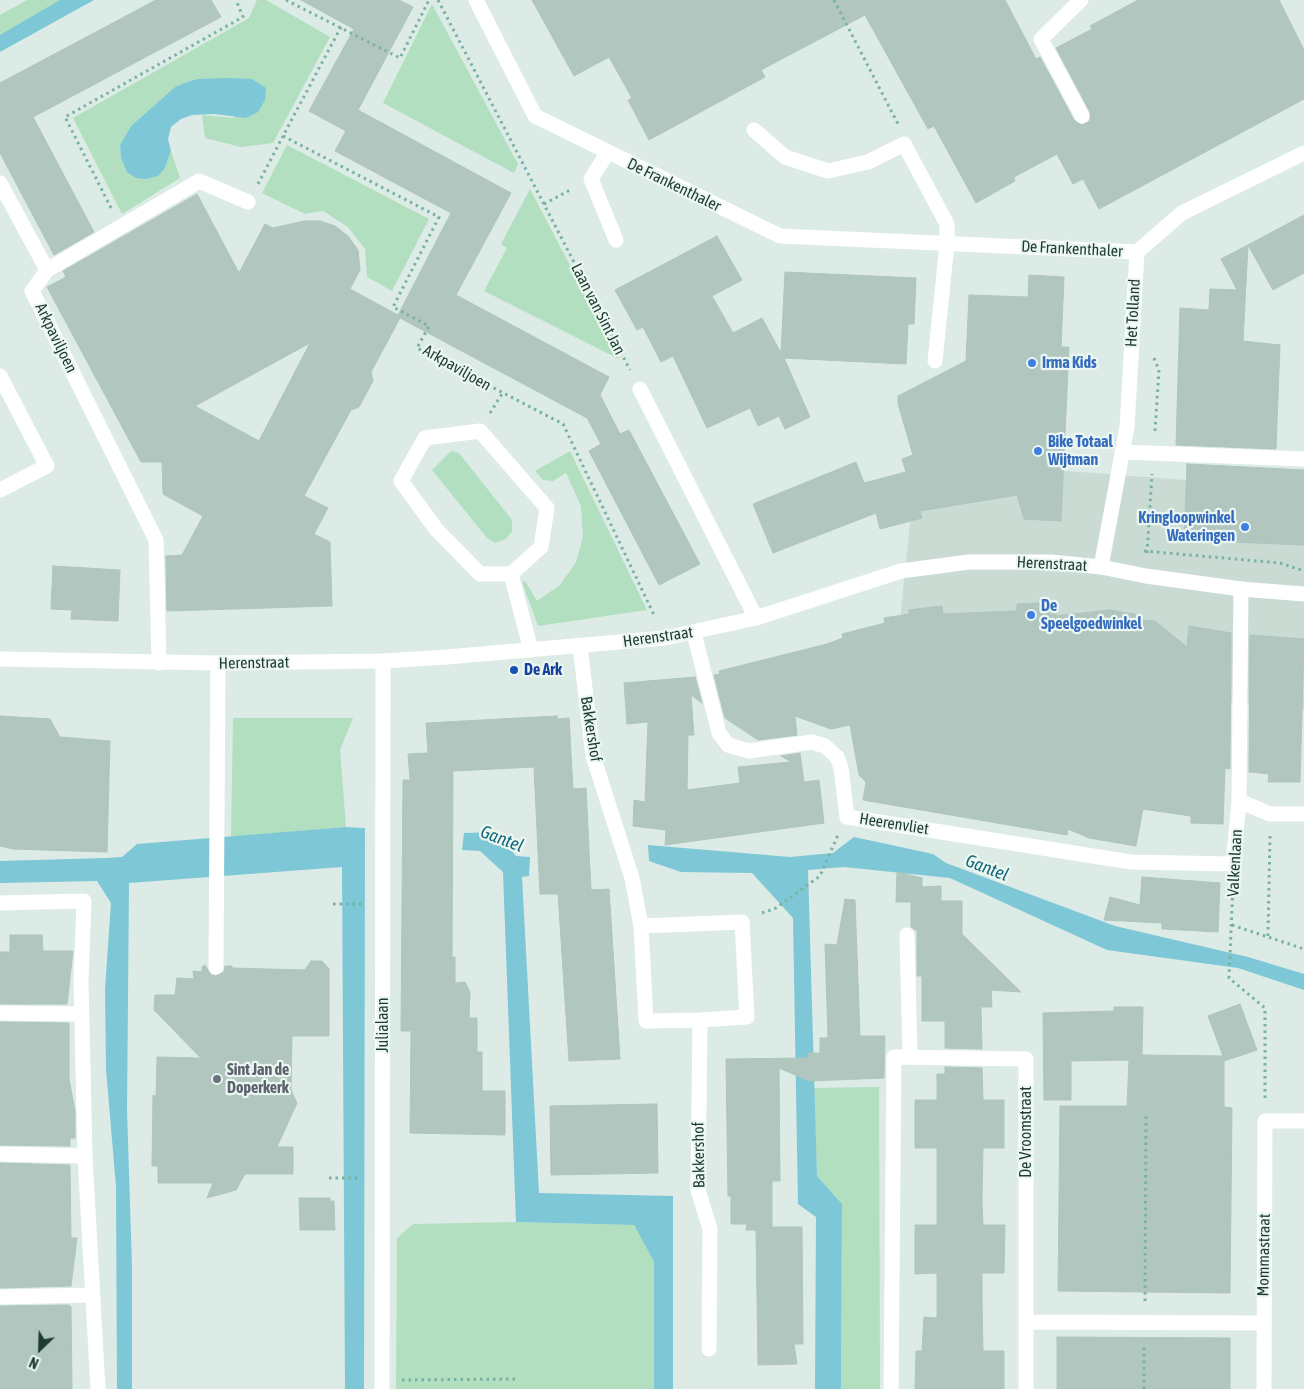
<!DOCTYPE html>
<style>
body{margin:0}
#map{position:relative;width:1304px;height:1389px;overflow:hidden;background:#dcebe5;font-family:"Asap Condensed",sans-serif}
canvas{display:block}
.north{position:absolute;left:15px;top:1324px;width:50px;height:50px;-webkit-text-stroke:4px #edf7f2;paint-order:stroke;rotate:204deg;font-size:14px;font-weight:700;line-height:20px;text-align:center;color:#1d3b34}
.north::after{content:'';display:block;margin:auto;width:18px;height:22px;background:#1d3b34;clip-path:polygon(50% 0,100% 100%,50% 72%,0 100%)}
</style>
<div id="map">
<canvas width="1304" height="1389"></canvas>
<div class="north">N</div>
</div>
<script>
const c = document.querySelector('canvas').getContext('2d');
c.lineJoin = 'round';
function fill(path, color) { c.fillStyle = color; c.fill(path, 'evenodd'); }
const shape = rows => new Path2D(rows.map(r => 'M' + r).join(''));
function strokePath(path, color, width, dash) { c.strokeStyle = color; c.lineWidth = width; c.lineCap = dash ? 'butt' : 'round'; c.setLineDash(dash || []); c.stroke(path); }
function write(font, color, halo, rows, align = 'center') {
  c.font = font + ' "Asap Condensed",sans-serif'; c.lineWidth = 4.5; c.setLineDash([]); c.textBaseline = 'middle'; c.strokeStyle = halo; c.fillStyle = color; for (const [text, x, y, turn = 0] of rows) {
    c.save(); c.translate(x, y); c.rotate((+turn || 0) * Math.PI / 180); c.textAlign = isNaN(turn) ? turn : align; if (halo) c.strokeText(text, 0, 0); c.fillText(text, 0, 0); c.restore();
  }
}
const built = shape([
 [1054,470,1304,489,1304,710,895,669,914,484]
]);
const green = shape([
 [27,0,64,0,0,36,0,15],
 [257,0,266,0,330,37,273,143,241,147,205,138,202,115,234,118,252,79,197,79,184,83,175,87,131,126,120,145,121,158,165,168,171,151,180,178,122,214,73,118,249,18],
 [432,4,518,164,514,173,383,103],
 [287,145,429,219,392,291,367,277,365,249,348,227,323,211,305,214,262,193],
 [530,189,619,359,484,291,507,248,501,244],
 [451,451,459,453,512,520,512,531,506,539,495,543,487,538,432,470],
 [570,451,647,610,538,626,522,582,525,581,537,601,560,585,576,562,583,537,581,506,566,473,553,481,543,480,535,471],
 [233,718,353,718,340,750,346,827,231,837],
 [879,1087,880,1389,841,1389,842,1204,817,1176,814,1088],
 [516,1222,634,1225,654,1262,654,1389,396,1389,397,1238,413,1224]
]);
const water = shape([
 [60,0,94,0,0,52,0,35],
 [229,78,252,79,266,88,265,100,258,112,246,118,214,114,192,115,181,119,171,127,168,139,171,151,165,168,158,176,146,179,136,178,127,172,121,158,120,145,131,126,175,87,184,83,197,79],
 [346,827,365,828,364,1389,345,1389,342,867,129,883,127,1110,132,1267,132,1389,117,1389,116,1187,106,1069,105,989,111,903,97,881,0,883,0,861,106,858,122,857,137,844],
 [496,832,516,856,530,857,529,876,522,877,539,1193,673,1196,673,1389,654,1389,654,1262,634,1225,516,1222,503,872,480,851,462,850,464,833],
 [854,837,933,854,946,863,1115,926,1248,957,1304,974,1304,990,1238,968,1107,950,950,878,844,867,808,870,817,1176,842,1204,841,1389,815,1389,816,1217,798,1204,793,918,752,873,681,872,649,861,648,845,790,857,833,853]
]);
const building = shape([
 [156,0,211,0,221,17,33,117,94,232,54,255,0,153,0,83,156,0],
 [301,0,399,0,413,7,358,110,511,193,456,295,609,377,600,395,620,434,629,430,700,564,659,585,589,451,601,444,587,418,400,318,371,372,373,381,359,407,351,410,304,496,328,508,314,534,330,542,332,606,167,611,166,556,182,555,203,516,163,494,162,462,141,462,47,287,66,277,63,271,197,194,239,273,265,224,273,228,304,221,320,221,335,226,348,236,358,250,360,270,350,289,398,315,451,213,335,151,346,131,309,111,354,29,301,0],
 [310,343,259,441,195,406,310,343],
 [532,0,1005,0,1036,59,1040,57,1074,120,1082,125,1090,121,1090,112,1056,48,1092,29,1090,26,1138,0,1279,0,1304,50,1304,99,1099,209,1083,179,1073,184,1057,154,1014,177,1015,181,976,203,934,126,928,129,865,15,761,70,765,77,649,140,628,100,632,98,609,57,574,76,532,0],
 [1304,215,1304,273,1273,290,1248,245,1304,215],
 [717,236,742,280,712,296,733,333,762,318,781,353,785,272,916,278,914,324,908,324,906,364,784,358,810,417,785,429,779,416,758,426,750,408,707,428,673,356,661,362,643,327,637,330,615,290,717,236],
 [1248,245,1243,341,1280,345,1276,449,1176,445,1180,308,1209,310,1210,289,1237,290,1221,259,1248,245],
 [1029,275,1064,277,1061,347,1069,347,1061,521,1024,519,1017,495,920,511,922,518,880,529,876,513,773,553,753,504,856,462,864,483,906,472,902,459,913,455,898,404,898,396,966,361,969,295,1028,297,1029,275],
 [1187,464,1304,470,1304,545,1184,540,1187,464],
 [53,566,120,570,118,621,71,619,72,610,51,609,53,566],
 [1056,602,1056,616,1110,610,1139,615,1139,620,1155,621,1187,647,1189,626,1231,633,1230,769,1225,768,1223,824,1191,823,1191,816,1143,809,1136,846,1089,838,1068,829,1067,835,863,800,866,782,859,775,850,725,831,729,795,716,797,735,758,740,725,718,714,675,720,674,719,671,827,644,843,638,842,634,885,623,884,618,909,614,909,610,942,606,943,614,1017,611,1017,604,1056,602],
 [1250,635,1304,639,1300,782,1268,782,1269,774,1249,772,1250,635],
 [695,677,702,703,691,695,694,735,688,735,687,790,740,783,738,767,791,762,781,756,800,753,804,782,819,780,824,823,665,845,666,830,633,826,634,800,645,802,648,722,627,724,624,683,695,677],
 [0,716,50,719,60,737,110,741,107,852,13,849,0,846,0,716],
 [557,716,557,719,569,718,573,789,586,788,591,890,609,889,620,1059,569,1061,558,894,540,894,534,767,453,771,452,957,455,957,455,983,465,982,470,992,469,1018,477,1018,477,1052,482,1052,482,1091,505,1091,505,1135,410,1133,411,1031,401,1031,403,780,410,780,408,754,428,753,426,723,557,716],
 [897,872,922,878,922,887,941,886,941,901,962,901,962,934,1021,992,991,990,992,1007,981,1007,982,1049,945,1048,945,1021,922,1021,922,976,917,976,917,931,911,927,911,902,896,902,897,872],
 [1142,877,1220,883,1218,932,1162,929,1162,923,1104,920,1110,897,1140,905,1142,877],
 [845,899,855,900,860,1036,885,1036,884,1078,809,1081,779,1068,780,1181,772,1181,772,1227,802,1227,803,1344,794,1344,797,1364,758,1365,756,1230,746,1230,747,1224,731,1224,731,1196,728,1196,726,1059,808,1058,808,1053,820,1053,820,1038,828,1038,825,944,837,945,845,899],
 [10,935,42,935,43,951,73,951,67,1004,0,1004,0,952,10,952,10,935],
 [311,961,322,961,329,969,329,1036,292,1036,291,1090,297,1103,277,1147,293,1147,293,1174,245,1174,236,1190,207,1198,213,1183,158,1183,158,1166,152,1166,153,1095,156,1097,157,1057,201,1058,154,1010,155,995,175,995,177,978,194,979,193,971,202,972,202,967,205,965,211,975,216,976,224,972,225,966,232,966,232,968,305,970,311,961],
 [1240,1004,1257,1050,1224,1061,1224,1107,1232,1108,1230,1293,1058,1291,1060,1106,1127,1106,1129,1060,1071,1061,1071,1100,1044,1100,1043,1013,1114,1011,1114,1007,1143,1007,1142,1055,1223,1056,1208,1016,1240,1004],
 [0,1022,69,1023,69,1079,75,1111,75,1138,70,1138,70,1146,0,1145,0,1022],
 [945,1067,982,1068,983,1100,1004,1100,1004,1148,983,1148,982,1200,983,1225,1005,1225,1004,1273,982,1273,982,1299,983,1351,1004,1351,1004,1389,915,1389,916,1351,922,1351,924,1317,937,1318,937,1273,915,1274,915,1225,937,1225,937,1148,915,1148,915,1100,937,1100,937,1074,945,1074,945,1067],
 [657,1104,658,1173,551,1175,550,1106,657,1104],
 [0,1163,70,1165,71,1238,77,1238,71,1286,0,1288,0,1163],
 [299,1198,330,1198,330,1201,334,1201,335,1230,300,1230,299,1198],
 [68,1305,71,1307,72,1389,0,1389,0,1306,68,1305],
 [1057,1337,1230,1338,1230,1389,1057,1389,1057,1337]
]);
const path = shape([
 [286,0,400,58,429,0],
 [438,0,630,370],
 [834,0,898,124],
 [341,27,283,136,439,217,393,307,429,326,417,348,563,424,655,617],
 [258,184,283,136],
 [544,204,572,189],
 [111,208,65,117,243,17,236,0],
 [1154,358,1159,370,1155,431],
 [490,413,502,394],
 [1144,551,1280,563,1301,570],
 [1147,553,1152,474],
 [1233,885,1229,978,1265,1008,1265,1099],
 [333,904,362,904],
 [762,913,776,908,820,876,838,835],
 [1232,925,1304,949],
 [1268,936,1270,836],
 [329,1178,361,1178],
 [1145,1301,1146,1116],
 [402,1380,519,1379],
 [1144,1389,1144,1345]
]);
const service = shape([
 [1081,0,1041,39,1082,116],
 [608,152,591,179,616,240],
 [0,183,47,270],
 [935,361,947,244],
 [480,431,547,508,541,547,511,574,480,574,436,529,401,481,425,438,480,431],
 [1122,452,1304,459],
 [511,574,531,650],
 [159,663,156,540,32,291,47,270,199,181,248,202],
 [216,967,218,663]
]);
const minor = shape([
 [476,0,535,116,780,236,1137,252],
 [754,130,785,157,828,171,868,162,904,144,947,224,947,244],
 [0,376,47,466,0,490],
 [640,389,756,618],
 [694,633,719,733,728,745,749,751,812,742,825,746,837,757,841,768,847,817,1131,862,1233,864,1239,801,1241,589],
 [580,646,593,756,632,878,641,926,646,1021,700,1020,698,1190,710,1229,709,1349],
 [1239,801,1270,814,1304,814],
 [0,903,84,901,81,981,85,1156,98,1389],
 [641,926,742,922,747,1017,700,1020],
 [907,935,910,1057],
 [0,1013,81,1014],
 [0,1154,85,1156],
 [0,1297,92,1295],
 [1026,1322,1263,1323],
 [382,1389,383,661],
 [891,1389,894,1057,1026,1059,1026,1389],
 [1264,1389,1265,1121,1304,1121]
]);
const tertiary = shape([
 [1101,567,1127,427,1137,252,1182,213,1304,153],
 [0,659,218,663,383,661,447,657,665,638,756,618,901,571,969,562,1051,562,1101,567,1146,576,1241,589,1304,594]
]);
const markers = [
 [1032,363,5,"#3f7fe0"],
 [1038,451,5,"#3f7fe0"],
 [1245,527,5,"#3f7fe0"],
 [1031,615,5,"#3f7fe0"],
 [514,670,5,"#1a4fb4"],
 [217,1079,5,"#6b7280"]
];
const streetNames = [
 ["De Frankenthaler",674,185,26],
 ["De Frankenthaler",1072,249,3],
 ["Laan van Sint Jan",598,309,63],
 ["Het Tolland",1133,313,-87],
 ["Arkpaviljoen",56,338,64],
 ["Arkpaviljoen",457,368,30],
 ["Herenstraat",1052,564,3],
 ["Herenstraat",658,637,-8],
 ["Herenstraat",254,663,-1],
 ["Bakkershof",591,729,81],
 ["Heerenvliet",894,824,9],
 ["Valkenlaan",1235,863,-87],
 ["Julialaan",383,1025,-90],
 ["De Vroomstraat",1026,1132,-90],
 ["Bakkershof",699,1155,-91],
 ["Mommastraat",1264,1255,-89]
];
const shopNames = [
 ["Irma Kids",1042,363],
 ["Bike Totaal",1048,442],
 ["Wijtman",1048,460],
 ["Kringloopwinkel",1235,518,"right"],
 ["Wateringen",1235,536,"right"],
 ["De",1041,606],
 ["Speelgoedwinkel",1041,624]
];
const transitNames = [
 ["De Ark",524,670]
];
const worshipNames = [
 ["Sint Jan de",227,1070],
 ["Doperkerk",227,1088]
];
const waterNames = [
 ["Gantel",502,839,21],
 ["Gantel",987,868,21]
];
fill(built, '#cadbd4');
fill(green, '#b2dfbf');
fill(water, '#7dc7d7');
fill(building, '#b1c6be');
strokePath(building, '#aec5bc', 1);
strokePath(path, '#79b2a2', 3, [2.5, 4]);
strokePath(service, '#fff', 15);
strokePath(minor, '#fff', 15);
strokePath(tertiary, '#fff', 15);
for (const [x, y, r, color] of markers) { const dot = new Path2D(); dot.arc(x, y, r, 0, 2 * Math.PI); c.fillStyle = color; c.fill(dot); strokePath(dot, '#edf7f2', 2); }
write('16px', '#1d3b34', '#edf7f2', streetNames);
write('bold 16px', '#366cbe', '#edf7f2', shopNames, 'left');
write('bold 16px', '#164399', '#edf7f2', transitNames, 'left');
write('bold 16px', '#5b616d', '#edf7f2', worshipNames, 'left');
write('italic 18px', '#11687d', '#edf7f2', waterNames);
</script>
